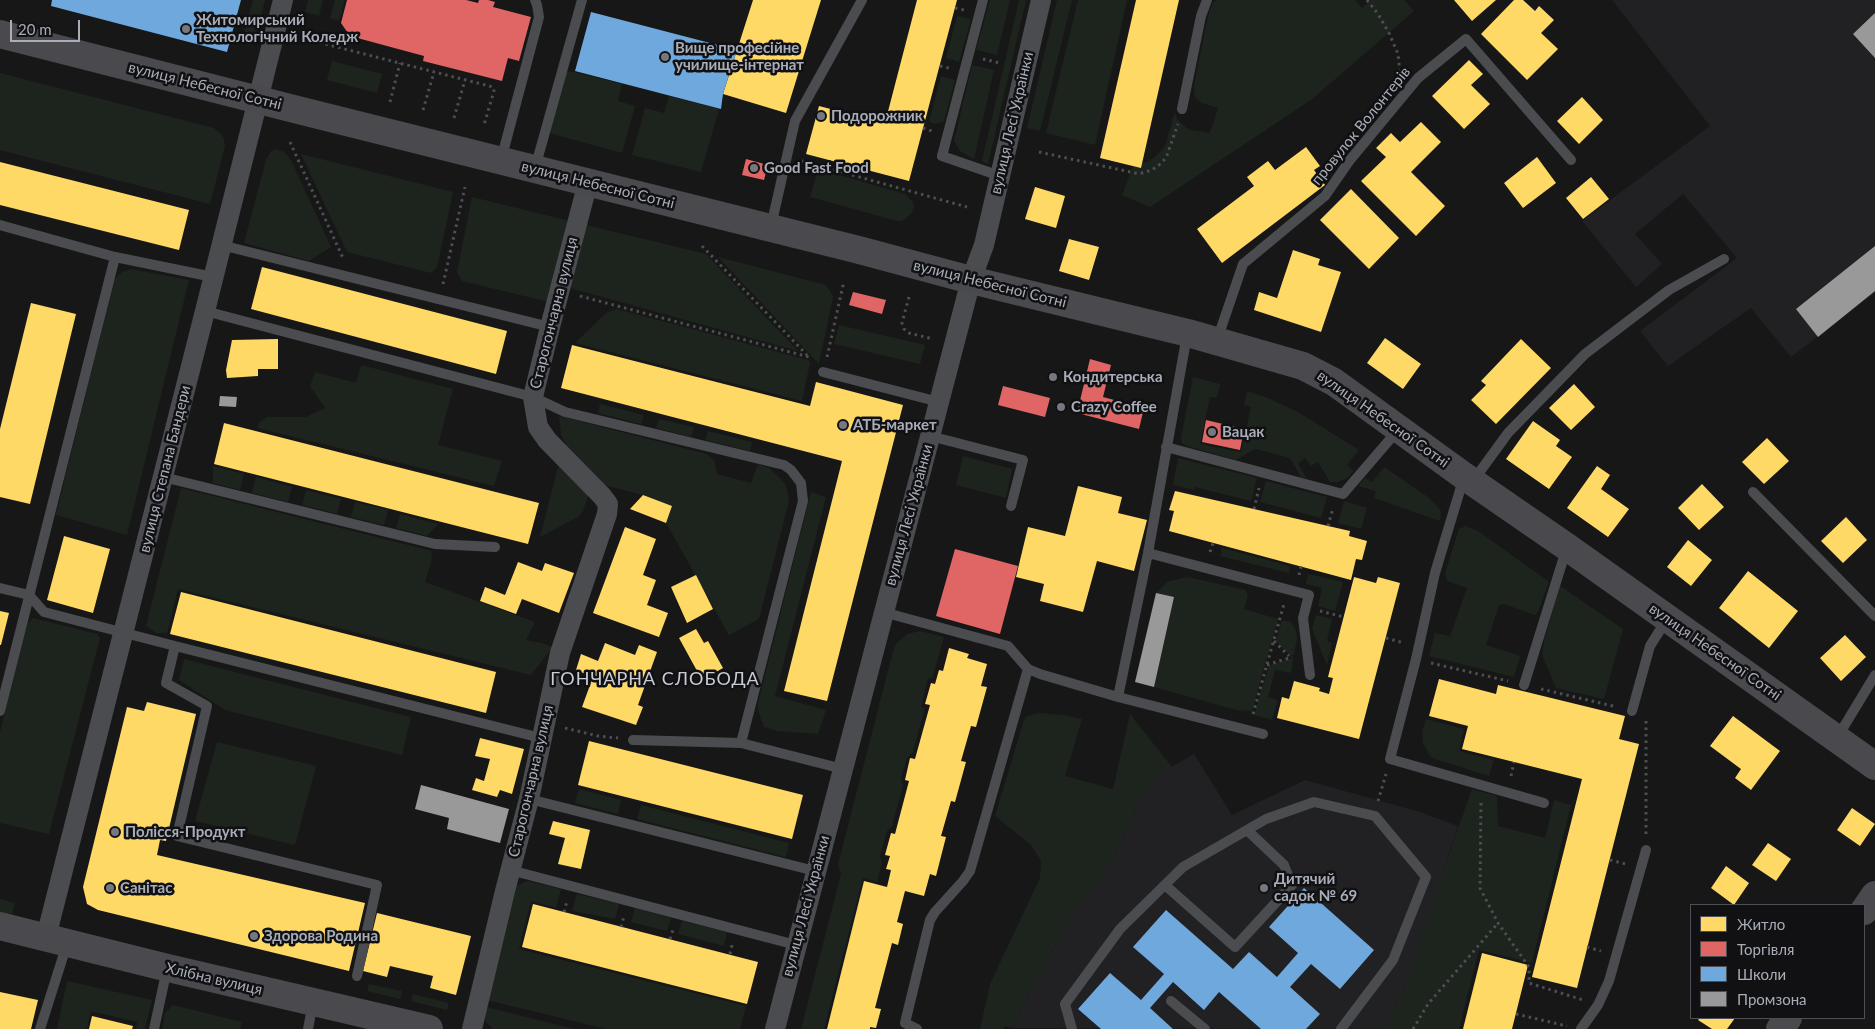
<!DOCTYPE html>
<meta charset="utf-8">
<style>
body{margin:0}
#map{position:relative;width:1875px;height:1029px;overflow:hidden;background:#171717;font-family:Lato,sans-serif}
canvas{display:block}
.legend{position:absolute;left:1690px;top:904px;width:175px;height:115px;box-sizing:border-box;background:#111113;border:1px solid #4d4f55;margin:0;padding:6px 9px;list-style:none;font-size:15px;color:#a8adb8}
.legend li{display:flex;align-items:center;gap:10px;height:25px}
.legend b{width:25px;border:1px solid #4d4f55}
.scale{position:absolute;left:10px;top:20px;width:70px;height:22px;box-sizing:border-box;border:2px solid #a8adb8;border-top:0;padding-left:6px;font-size:15px;line-height:18px;white-space:nowrap;color:#a8adb8;-webkit-text-stroke:4px #111113;paint-order:stroke}
</style>
<div id="map">
<canvas width="1875" height="1029"></canvas>
<ul class="legend">
<li><b style="height:14px;background:#ffd966"></b>Житло</li>
<li><b style="height:14px;background:#e06666"></b>Торгівля</li>
<li><b style="height:14px;background:#6fa8dc"></b>Школи</li>
<li><b style="height:14px;background:#999"></b>Промзона</li>
</ul>
<div class="scale">20 m</div>
</div>
<script>
const c = document.querySelector('canvas').getContext('2d');
c.lineJoin = 'round';
function fill(path, color) { c.fillStyle = color; c.fill(path, 'evenodd'); }
const shape = rows => new Path2D(rows.map(r => 'M' + r).join(''));
function strokePath(path, color, width, dash) { c.strokeStyle = color; c.lineWidth = width; c.lineCap = dash ? 'butt' : 'round'; c.setLineDash(dash || []); c.stroke(path); }
function write(font, color, halo, rows, align = 'center') {
  c.font = font + ' Lato,sans-serif'; c.lineWidth = 5; c.setLineDash([]); c.textBaseline = 'middle'; c.strokeStyle = halo; c.fillStyle = color; for (const [text, x, y, turn = 0] of rows) {
    c.save(); c.translate(x, y); c.rotate((+turn || 0) * Math.PI / 180); c.textAlign = isNaN(turn) ? turn : align; if (halo) c.strokeText(text, 0, 0); c.fillText(text, 0, 0); c.restore();
  }
}
const built = shape([
 [1612,0,1875,0,1875,293,1791,357,1751,308,1668,366,1640,331,1737,258,1683,194,1635,234,1662,264,1636,287,1582,221,1710,126],
 [1194,754,1232,815,1305,780,1417,811,1458,826,1404,989,1390,1018,1382,1029,1012,1028,1032,986,1076,908,1108,868,1142,797,1157,775]
]);
const green = shape([
 [253,0,265,0,254,44,242,41],
 [308,0,323,0,319,16,305,12],
 [335,0,345,0,339,21,330,18],
 [990,0,1010,0,997,55,976,50],
 [1019,0,1026,0,988,164,982,161],
 [1057,0,1072,0,1040,131,1027,128],
 [1078,0,1127,0,1095,145,1046,133],
 [1216,0,1355,0,1362,8,1371,0,1404,0,1414,11,1311,100,1150,207,1122,195,1134,163,1147,162,1155,157,1165,146,1175,112,1177,119,1185,127,1191,130,1210,133,1218,108,1202,103,1196,99,1194,93,1194,85,1208,16,1212,4],
 [957,16,971,19,959,62,946,58],
 [332,61,382,74,377,93,327,80],
 [972,65,994,70,974,159,960,151,954,141],
 [566,72,574,72,622,84,618,101,635,106,622,153,549,133],
 [0,73,214,128,221,134,224,139,225,146,210,204,0,150],
 [941,76,955,80,944,121,936,124,929,122],
 [669,96,719,109,701,172,632,155,645,108,664,113],
 [276,149,284,152,291,160,331,247,309,261,244,243,266,160,271,151],
 [301,154,453,192,437,267,431,273,347,252],
 [818,169,905,194,913,202,914,207,911,214,902,221,897,221,810,197],
 [472,197,570,221,549,302,462,281,457,272],
 [586,225,706,254,798,351,570,288],
 [718,257,826,285,833,296,832,302,819,364],
 [131,269,189,280,127,535,56,515,112,286,115,279,122,272],
 [617,309,808,360,810,363,802,401,575,343,606,313],
 [839,325,925,345,920,364,834,344],
 [361,365,453,389,438,445,502,461,494,486,257,428,259,423,267,417,306,417,325,408,310,386,315,372,356,383],
 [1193,377,1220,384,1217,398,1210,397,1200,444,1241,452,1251,407,1244,405,1247,391,1268,398,1298,412,1359,450,1347,465,1354,471,1346,479,1337,482,1330,482,1318,462,1311,466,1305,458,1298,464,1307,479,1301,477,1290,458,1255,449,1236,460,1187,446,1182,443,1181,438],
 [600,404,644,415,641,424,598,413],
 [559,416,707,454,714,460,717,474,751,483,758,464,769,468,781,479,786,486,789,501,759,619,729,635,666,523,672,506,643,495,604,485,568,448,561,434],
 [659,419,694,427,691,437,656,428],
 [708,431,752,442,750,451,705,440],
 [963,456,1012,469,1006,498,956,485],
 [1178,458,1257,478,1251,501,1195,487,1194,490,1173,485],
 [560,459,590,490,583,511,578,517,540,537],
 [213,466,244,474,240,490,213,483],
 [1384,467,1428,497,1437,506,1441,511,1440,521,1374,498,1376,491,1358,486,1365,478,1372,482],
 [256,477,292,487,288,502,252,493],
 [1266,481,1327,497,1321,518,1260,502],
 [181,488,432,551,431,563,425,582,535,622,526,640,542,643,553,647,531,675,178,589,167,633,156,633,146,626],
 [306,490,341,499,337,514,302,505],
 [811,492,826,497,775,696,826,710,818,734,778,731,764,727,758,711,758,703],
 [1344,501,1367,508,1361,529,1338,523],
 [355,502,388,510,384,525,351,517],
 [400,514,438,524,427,536,396,528],
 [1465,526,1478,531,1548,581,1548,585,1538,612,1535,615,1504,604,1499,605,1486,645,1518,655,1520,657,1514,677,1429,656,1435,633,1450,636,1467,588,1447,581,1445,573,1459,529],
 [1222,548,1290,566,1289,573,1220,556],
 [1308,574,1343,582,1335,611,1318,606,1322,588,1306,584],
 [1187,577,1246,590,1248,595,1244,609,1278,619,1252,711,1236,710,1154,687,1174,597,1156,593,1167,582],
 [1560,586,1623,629,1604,699,1556,688,1542,655,1544,641],
 [1316,615,1332,619,1327,641,1332,643,1327,665,1312,629],
 [33,618,97,634,100,638,49,834,0,823,0,732,27,624],
 [1282,620,1291,622,1296,631,1297,638,1294,655,1290,655,1276,641],
 [920,631,944,637,932,679,928,678,921,707,925,708,913,752,907,758,901,778,903,787,892,826,887,831,880,856,882,863,877,882,863,878,824,1029,801,1029,841,874,838,864,894,648,896,644,907,634],
 [184,659,411,717,402,755,225,710,179,680],
 [1288,659,1293,659,1291,673,1275,670,1268,697,1278,700,1272,720,1254,715,1269,666],
 [1038,713,1063,715,1082,719,1065,776,1113,789,1130,714,1172,767,1157,775,1142,797,1108,868,1076,908,1032,986,1012,1028,1005,1026,1003,1029,980,1029,990,984,1040,878,1041,861,1031,845,995,816,1024,720,1027,716],
 [1426,719,1464,729,1459,751,1494,760,1489,776,1435,759,1430,756,1423,743,1422,731],
 [217,742,316,766,295,845,195,821],
 [579,789,621,800,618,814,575,803],
 [1472,789,1497,796,1498,826,1545,838,1554,800,1571,805,1532,963,1479,950,1459,1029,1382,1029,1390,1018,1404,989,1427,916],
 [641,805,789,843,786,857,637,819],
 [527,881,561,889,556,908,531,901,519,949,746,1006,740,1029,606,1029,487,1000,516,886],
 [577,894,619,904,615,919,572,911],
 [0,899,15,903,12,915,0,912],
 [635,908,671,918,667,931,631,922],
 [682,921,727,932,724,946,678,934],
 [67,981,152,1000,145,1029,136,1029,137,1022,91,1011,87,1029,57,1029],
 [369,984,402,991,400,999,367,991],
 [413,994,449,1003,447,1010,411,1001],
 [173,1005,242,1022,240,1029,162,1029,165,1013],
 [486,1007,574,1029,493,1029,486,1022,484,1016]
]);
const homes = shape([
 [753,0,821,0,786,113,723,94],
 [917,0,957,0,909,181,806,154,819,106,885,123],
 [1136,0,1179,0,1141,168,1100,158],
 [1454,0,1496,0,1472,21],
 [1514,0,1523,0,1535,11,1539,6,1554,20,1541,33,1558,49,1527,80,1481,34],
 [1469,60,1483,74,1471,85,1490,104,1464,129,1432,96],
 [1582,97,1603,120,1579,144,1557,121],
 [1421,122,1441,142,1411,172,1445,206,1416,236,1361,181,1386,157,1376,148,1391,133,1400,142],
 [1306,147,1320,166,1314,170,1325,185,1222,263,1197,229,1254,186,1247,177,1268,161,1275,170],
 [1537,157,1556,183,1523,208,1504,183],
 [0,162,189,210,179,250,0,205],
 [1591,177,1609,199,1583,219,1566,198],
 [1035,187,1065,196,1056,228,1025,219],
 [1351,189,1399,238,1369,269,1320,220],
 [1069,239,1099,247,1089,280,1059,271],
 [1293,250,1320,259,1318,265,1341,272,1321,332,1254,310,1259,292,1277,298],
 [262,267,507,331,496,374,251,309],
 [31,303,76,314,30,504,0,497,0,429],
 [1385,338,1421,364,1403,389,1367,363],
 [278,339,278,369,258,369,258,376,227,378,226,370,232,340],
 [1521,339,1551,368,1496,424,1471,400,1486,385,1481,381],
 [572,345,810,406,816,382,903,405,827,701,784,691,842,461,561,388],
 [1574,384,1595,407,1571,430,1549,408],
 [1533,421,1560,440,1556,446,1572,457,1549,489,1506,459],
 [224,423,539,503,528,544,214,464],
 [1767,438,1789,461,1764,484,1742,462],
 [1597,466,1610,475,1601,489,1629,509,1608,537,1567,508],
 [1702,484,1724,507,1699,530,1678,508],
 [1078,486,1122,497,1118,513,1147,520,1134,571,1097,561,1083,612,1040,601,1044,584,1016,577,1028,527,1065,536],
 [1175,491,1350,531,1349,536,1367,541,1362,560,1356,559,1351,580,1169,531,1174,511,1169,510],
 [643,495,672,506,666,523,630,509],
 [1846,517,1867,540,1843,563,1821,541],
 [625,527,656,539,643,575,656,580,647,605,668,613,659,637,593,613],
 [64,536,110,549,93,613,47,600],
 [1688,540,1712,560,1691,586,1667,567],
 [518,562,542,571,545,563,574,573,559,613,522,599,516,614,480,601,485,587,505,595],
 [1748,571,1798,611,1769,648,1719,608],
 [696,575,713,609,687,623,671,587],
 [1354,577,1376,583,1378,577,1400,583,1359,739,1277,718,1282,697,1289,699,1294,681,1320,688,1319,691,1329,694,1333,678,1328,677],
 [181,592,496,672,486,713,170,634],
 [0,611,9,613,1,645,0,645],
 [696,629,704,643,708,641,723,668,702,680,679,638],
 [1845,635,1866,657,1841,681,1820,658],
 [605,643,635,655,639,645,657,652,638,705,643,707,636,725,582,707,593,677,576,670,581,654,598,661],
 [949,648,969,654,967,658,987,664,981,686,987,687,976,727,971,726,961,761,966,762,955,802,951,801,941,836,946,837,936,876,930,874,924,896,905,891,897,922,903,924,898,945,892,943,875,1008,881,1009,876,1028,870,1027,870,1029,827,1029,864,881,887,887,891,870,886,869,890,856,885,855,891,833,895,834,909,781,905,780,910,758,915,759,930,705,925,704,931,683,935,684,939,670,943,671],
 [1439,679,1496,694,1498,685,1625,716,1619,739,1639,744,1577,988,1532,977,1582,779,1462,749,1468,726,1429,716],
 [147,702,196,714,166,841,160,840,157,855,365,903,349,971,98,910,87,904,83,887,127,707,144,711],
 [1733,716,1780,751,1751,790,1735,778,1741,769,1710,746],
 [480,738,524,749,512,794,500,790,497,797,472,790,476,778,484,781,490,759,475,756],
 [589,741,803,795,792,839,578,785],
 [1852,808,1875,824,1860,846,1837,830],
 [553,821,590,830,581,869,558,864,565,838,549,834],
 [1768,843,1791,859,1776,881,1752,865],
 [1726,866,1749,883,1734,905,1711,888],
 [533,904,758,962,747,1004,522,947],
 [377,913,471,936,456,995,430,988,433,976,390,966,387,977,363,971],
 [1482,953,1528,965,1512,1029,1463,1029],
 [0,992,38,1000,31,1029,0,1029],
 [92,1016,133,1026,132,1029,89,1029],
 [1700,1018,1735,1018,1727,1029,1712,1029,1698,1020]
]);
const shops = shape([
 [347,0,466,0,478,3,479,0,488,0,495,2,493,7,531,17,519,61,508,58,502,81,423,61,424,56,350,36,341,23],
 [746,159,768,165,764,180,742,175],
 [853,292,886,300,882,314,849,305],
 [1090,359,1111,365,1103,397,1144,408,1139,429,1077,413],
 [1003,386,1050,398,1045,417,998,405],
 [1206,420,1244,429,1240,450,1202,442],
 [955,549,1018,566,1000,634,936,616]
]);
const schools = shape([
 [52,0,241,0,227,52,51,6],
 [591,12,737,50,723,94,721,109,575,71],
 [1304,888,1374,950,1340,989,1311,964,1290,987,1320,1014,1306,1029,1261,1029,1219,992,1204,1010,1173,982,1150,1008,1173,1029,1101,1029,1078,1009,1110,973,1141,1000,1164,974,1133,947,1166,910,1233,969,1249,952,1277,977,1298,953,1269,927]
]);
const industry = shape([
 [1875,13,1875,58,1853,34],
 [1875,246,1875,291,1818,337,1796,309],
 [220,396,237,397,236,407,219,406],
 [1156,593,1174,597,1154,687,1135,682],
 [421,785,509,809,500,843,447,829,449,818,415,809]
]);
const path = shape([
 [1367,0,1378,14,1389,33,1398,54,1400,73],
 [955,8,964,10],
 [294,36,493,87,494,91,484,125],
 [983,59,1000,63],
 [940,66,949,68],
 [390,102,400,63],
 [423,110,434,72],
 [454,118,465,80],
 [923,128,932,131],
 [290,142,343,258],
 [1039,152,1135,173,1142,173,1152,170,1159,165,1166,158,1178,124],
 [802,161,967,207],
 [702,246,807,355],
 [443,284,465,187],
 [580,296,809,357],
 [909,297,902,323,904,329,909,333,933,339],
 [827,357,844,281],
 [1254,509,1259,488],
 [1328,526,1333,508],
 [1210,552,1213,543],
 [1299,575,1301,566],
 [1320,611,1344,617],
 [1386,638,1404,643],
 [1274,641,1289,656],
 [1431,663,1508,681],
 [1267,665,1292,657],
 [1541,689,1617,707],
 [1253,714,1284,604],
 [1646,721,1646,834],
 [565,728,598,736,618,738],
 [1511,776,1514,762],
 [1378,801,1386,774],
 [1481,803,1480,888,1498,923,1529,967,1529,983,1583,1000],
 [1610,860,1626,864],
 [564,912,567,901],
 [621,927,624,916],
 [670,939,673,930],
 [1587,947,1601,951],
 [730,954,732,945],
 [1516,1014,1567,1026],
 [1413,1029,1428,1004,1498,923]
]);
const lane = shape([
 [983,0,942,156,1000,176],
 [1182,109,1201,16,1207,0],
 [501,160,539,17,537,5,535,0],
 [535,168,582,0],
 [0,225,115,257,213,277],
 [771,226,795,121,862,0],
 [221,245,550,327],
 [205,311,533,397,565,412,784,465,791,470,801,483,803,501,741,743,843,769],
 [1217,340,1243,264,1325,196,1350,160,1418,78,1466,39,1571,160],
 [823,372,939,402],
 [930,436,1023,460,1011,506],
 [1166,447,1343,494,1398,430],
 [163,477,435,544,495,547],
 [1464,477,1435,573,1416,659,1390,759,1544,803],
 [1473,481,1508,433,1585,354,1669,290,1724,259],
 [1753,492,1875,616],
 [1148,553,1309,595,1303,618,1310,675],
 [0,588,29,595,44,612,175,646,166,683,207,706,177,836,377,885,357,976],
 [883,612,1008,646,1028,669,1040,674,1118,697,1148,553,1187,335],
 [175,646,541,738],
 [1524,685,1567,547],
 [1118,697,1263,734],
 [0,711,115,257],
 [1632,711,1650,646,1667,619],
 [1837,738,1875,675],
 [633,740,741,743],
 [529,799,815,871],
 [510,870,796,945],
 [1165,885,1235,947,1292,885,1284,865,1247,830],
 [1171,1001,1205,1029],
 [40,1029,67,944],
 [154,1029,167,969],
 [308,1029,313,1003],
 [917,1029,905,1023,930,920,935,912,963,881,970,871,1028,669],
 [1072,1029,1065,1004,1120,929,1183,867,1266,819,1314,802,1375,816,1426,877,1393,960,1341,1029],
 [1581,1029,1598,1005,1609,981,1646,850]
]);
const street = shape([
 [46,937,205,311,283,0],
 [472,1029,505,891,529,799,560,653,607,514,608,504,602,496,547,440,538,427,533,397,550,327,588,182],
 [775,1029,971,280,984,245,1041,0]
]);
const secondary = shape([
 [0,34,298,110,859,250,971,280,1188,333,1303,366,1334,382,1464,476,1567,547,1875,766],
 [1864,911,1875,895],
 [0,926,168,968,429,1029],
 [1780,1029,1788,1018]
]);
const markers = [
 [186,29,5,"#757880"],
 [665,57,5,"#757880"],
 [821,116,5,"#757880"],
 [754,168,5,"#757880"],
 [1053,377,5,"#757880"],
 [1061,407,5,"#757880"],
 [843,425,5,"#757880"],
 [1212,432,5,"#757880"],
 [115,832,5,"#757880"],
 [110,888,5,"#757880"],
 [1264,888,5,"#757880"],
 [254,936,5,"#757880"]
];
const poiNames = [
 ["Житомирський",196,20],
 ["Технологічний Коледж",196,37],
 ["Вище професійне",675,48],
 ["училище-інтернат",675,65],
 ["Подорожник",831,116],
 ["Good Fast Food",764,168],
 ["Кондитерська",1063,377],
 ["Crazy Coffee",1071,407],
 ["АТБ-маркет",853,425],
 ["Вацак",1222,432],
 ["Полісся-Продукт",125,832],
 ["Дитячий",1274,879],
 ["садок № 69",1274,896],
 ["Санітас",120,888],
 ["Здорова Родина",264,936]
];
const streetNames = [
 ["вулиця Небесної Сотні",205,86,14],
 ["вулиця Лесі Українки",1012,123,-77],
 ["провулок Волонтерів",1361,126,-51],
 ["вулиця Небесної Сотні",598,185,14],
 ["вулиця Небесної Сотні",990,284,14],
 ["Старогончарна вулиця",554,313,-76],
 ["вулиця Небесної Сотні",1383,419,35],
 ["вулиця Степана Бандери",165,469,-76],
 ["вулиця Лесі Українки",909,515,-75],
 ["вулиця Небесної Сотні",1715,652,35],
 ["Старогончарна вулиця",531,781,-77],
 ["вулиця Лесі Українки",806,906,-75],
 ["Хлібна вулиця",214,979,13]
];
const quarterNames = [
 ["ГОНЧАРНА СЛОБОДА",655,679]
];
fill(built, '#212123');
fill(green, '#1d241e');
fill(homes, '#ffd966');
fill(shops, '#e06666');
fill(schools, '#6fa8dc');
fill(industry, '#999');
strokePath(path, '#4d4e52', 3, [2.5, 4]);
strokePath(lane, '#4b4c50', 10);
strokePath(street, '#4b4c50', 20);
strokePath(secondary, '#4a4a4e', 28);
for (const [x, y, r, color] of markers) { const dot = new Path2D(); dot.arc(x, y, r, 0, 2 * Math.PI); c.fillStyle = color; c.fill(dot); strokePath(dot, '#111113', 2); }
write('bold 15px', '#a8adb8', '#111113', poiNames, 'left');
write('15px', '#a8adb8', '#111113', streetNames);
c.letterSpacing = '1px';
write('18px', '#c9ccd4', '#111113', quarterNames);
c.letterSpacing = '0px';
</script>
